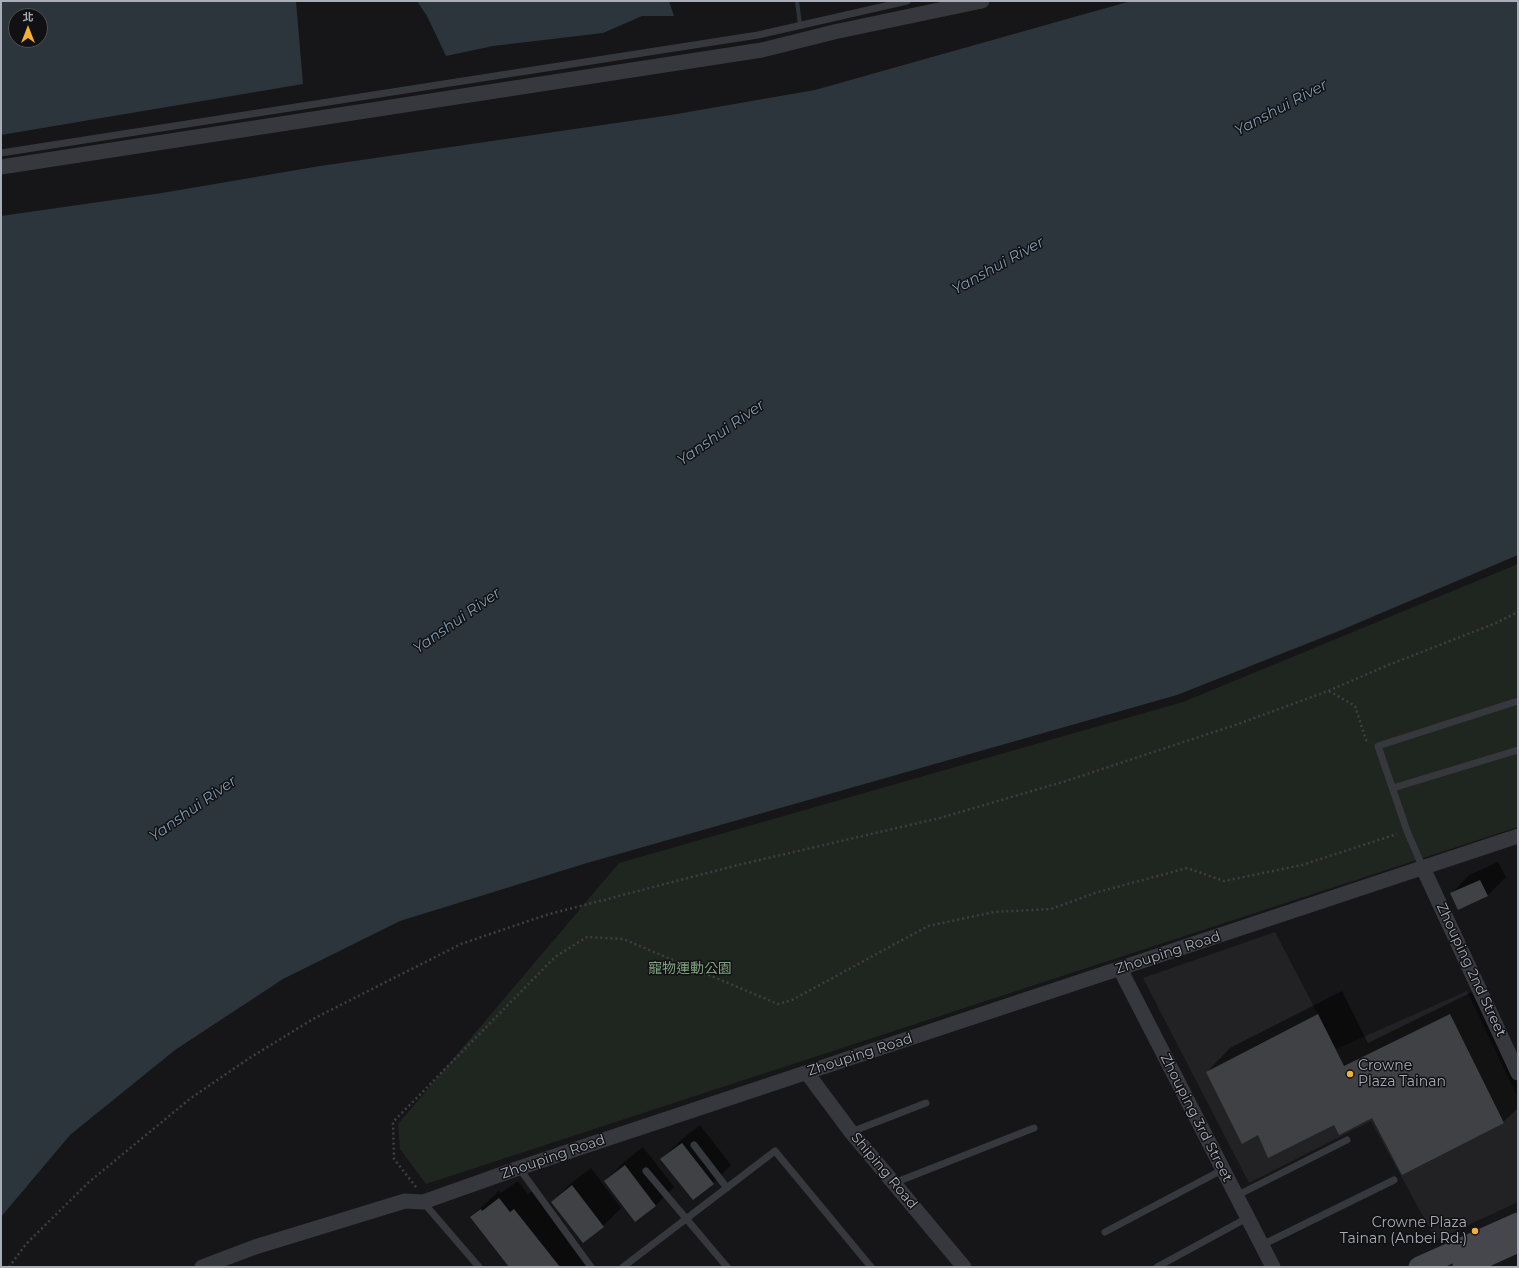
<!DOCTYPE html>
<meta charset="utf-8">
<style>
body{margin:0}
#map{position:relative;width:1519px;height:1268px;overflow:hidden;background:#161618;font-family:Montserrat,"Noto Sans TC",sans-serif}
canvas{display:block}
.frame{position:absolute;inset:0;border:2px solid #a8adb8;pointer-events:none}
.north{position:absolute;left:8px;top:8px;width:40px;height:40px;box-sizing:border-box;background:#111113;border:1px solid #4d4f55;border-radius:50%;rotate:0deg;font-size:11px;font-weight:700;line-height:16px;text-align:center;color:#a8adb8}
.north::after{content:'';display:block;margin:auto;width:14px;height:18px;background:#f2b134;clip-path:polygon(50% 0,100% 100%,50% 72%,0 100%)}
</style>
<div id="map">
<canvas width="1519" height="1268"></canvas>
<div class="frame"></div>
<div class="north">北</div>
</div>
<script>
const c = document.querySelector('canvas').getContext('2d');
c.lineJoin = 'round';
function fill(path, color) { c.fillStyle = color; c.fill(path, 'evenodd'); }
const shape = rows => new Path2D(rows.map(r => 'M' + r).join(''));
function strokePath(path, color, width, dash) { c.strokeStyle = color; c.lineWidth = width; c.lineCap = dash ? 'butt' : 'round'; c.setLineDash(dash || []); c.stroke(path); }
function write(font, color, halo, rows, align = 'center') {
  c.font = font + ' Montserrat,"Noto Sans TC",sans-serif'; c.lineWidth = 3; c.setLineDash([]); c.textBaseline = 'middle'; c.strokeStyle = halo; c.fillStyle = color; for (const [text, x, y, turn = 0] of rows) {
    c.save(); c.translate(x, y); c.rotate((+turn || 0) * Math.PI / 180); c.textAlign = isNaN(turn) ? turn : align; if (halo) c.strokeText(text, 0, 0); c.fillText(text, 0, 0); c.restore();
  }
}
const built = shape([
 [1275,932,1336,1049,1467,991,1518,1098,1518,1202,1436,1240,1371,1121,1249,1183,1143,978]
]);
const green = shape([
 [1518,564,1518,827,426,1184,400,1149,398,1124,619,863,1183,702]
]);
const water = shape([
 [1,1,296,1,303,84,1,135],
 [16,16,40,16,40,40,16,40],
 [417,1,669,1,674,16,642,16,603,33,493,46,446,56,427,16],
 [1131,1,1518,1,1518,555,1339,631,1177,695,587,863,400,921,283,979,175,1050,70,1135,1,1217,1,216,162,193,320,166,671,115,815,90]
]);
const shadow = shape([
 [1498,862,1506,877,1487,896,1451,894,1469,875],
 [1342,991,1368,1043,1474,991,1518,1080,1518,1108,1503,1122,1372,1117,1334,1124,1259,1133,1207,1072,1230,1048],
 [700,1125,731,1165,713,1183,662,1159,680,1141],
 [643,1147,674,1187,656,1205,636,1221,605,1181,623,1163],
 [591,1168,621,1208,603,1226,583,1241,552,1202,570,1184],
 [518,1181,528,1194,533,1191,592,1267,510,1267,471,1217,499,1191,501,1193]
]);
const stream = shape([
 [797,1,800,25]
]);
const building = shape([
 [1480,880,1488,896,1458,910,1450,893],
 [1318,1014,1344,1066,1450,1014,1504,1123,1402,1175,1372,1118,1339,1135,1334,1125,1268,1158,1258,1135,1242,1144,1206,1072],
 [682,1143,714,1184,693,1200,660,1159],
 [625,1165,656,1206,635,1222,604,1181],
 [572,1185,604,1227,583,1243,551,1202],
 [499,1198,510,1212,514,1209,560,1267,509,1267,470,1217,481,1209,482,1211]
]);
const path = shape([
 [1329,691,1355,706,1366,740,1370,742],
 [416,1187,394,1159,393,1122,555,957,587,937,623,939,778,1004,792,1000,928,926,994,912,1051,909,1098,892,1187,868,1224,881,1302,865,1397,834],
 [9,1267,26,1244,89,1182,191,1098,248,1059,313,1019,461,944,546,915,738,865,940,818,1066,781,1238,724,1328,691,1386,666,1496,623,1518,612]
]);
const lane = shape([
 [1,153,758,35,907,1],
 [1393,788,1518,750],
 [1423,868,1407,831,1378,746,1518,701],
 [851,1132,926,1103],
 [694,1145,727,1188],
 [519,1168,591,1267],
 [646,1171,727,1267],
 [894,1183,1034,1128],
 [1236,1196,1347,1140],
 [423,1202,479,1267],
 [1105,1232,1222,1170],
 [1262,1245,1394,1180],
 [623,1267,775,1151,871,1267],
 [1157,1267,1247,1218]
]);
const street = shape([
 [1,167,762,50,834,32,982,1],
 [1423,868,1518,1073],
 [1120,969,1273,1267],
 [807,1073,851,1132,964,1267],
 [202,1267,255,1247,405,1201,423,1202,519,1168,1518,836]
]);
const secondary = shape([
 [1419,1267,1518,1223],
 [1463,1267,1518,1242]
]);
const markers = [
 [1350,1074,4,"#f2b134"],
 [1475,1231,4,"#f2b134"]
];
const streetNames = [
 ["Zhouping Road",1168,953,-18],
 ["Zhouping 2nd Street",1471,970,65],
 ["Zhouping Road",860,1055,-18],
 ["Zhouping 3rd Street",1196,1118,63],
 ["Zhouping Road",553,1157,-19],
 ["Shiping Road",884,1171,50]
];
const parkNames = [
 ["寵物運動公園",690,969]
];
const poiNames = [
 ["Crowne",1358,1066],
 ["Plaza Tainan",1358,1082],
 ["Crowne Plaza",1467,1223,"right"],
 ["Tainan (Anbei Rd.)",1467,1239,"right"]
];
const waterNames = [
 ["Yanshui River",1281,108,-28],
 ["Yanshui River",998,266,-29],
 ["Yanshui River",721,433,-35],
 ["Yanshui River",457,621,-35],
 ["Yanshui River",193,809,-35]
];
fill(built, '#222225');
fill(green, '#1e261f');
fill(water, '#2c353c');
fill(shadow, '#0007');
strokePath(stream, '#2c353c', 4);
fill(building, '#404145');
strokePath(path, '#3d3f44', 2.5, [2, 3]);
strokePath(lane, '#37383d', 7);
strokePath(street, '#37383d', 15);
strokePath(secondary, '#45474d', 21);
for (const [x, y, r, color] of markers) { const dot = new Path2D(); dot.arc(x, y, r, 0, 2 * Math.PI); c.fillStyle = color; c.fill(dot); strokePath(dot, '#111113', 1.5); }
write('14px', '#a8adb8', '#111113', streetNames);
write('14px', '#7fa381', '#111113', parkNames);
write('14px', '#a8adb8', '#111113', poiNames, 'left');
write('italic 15px', '#7f9bb3', '#111113', waterNames);
</script>
